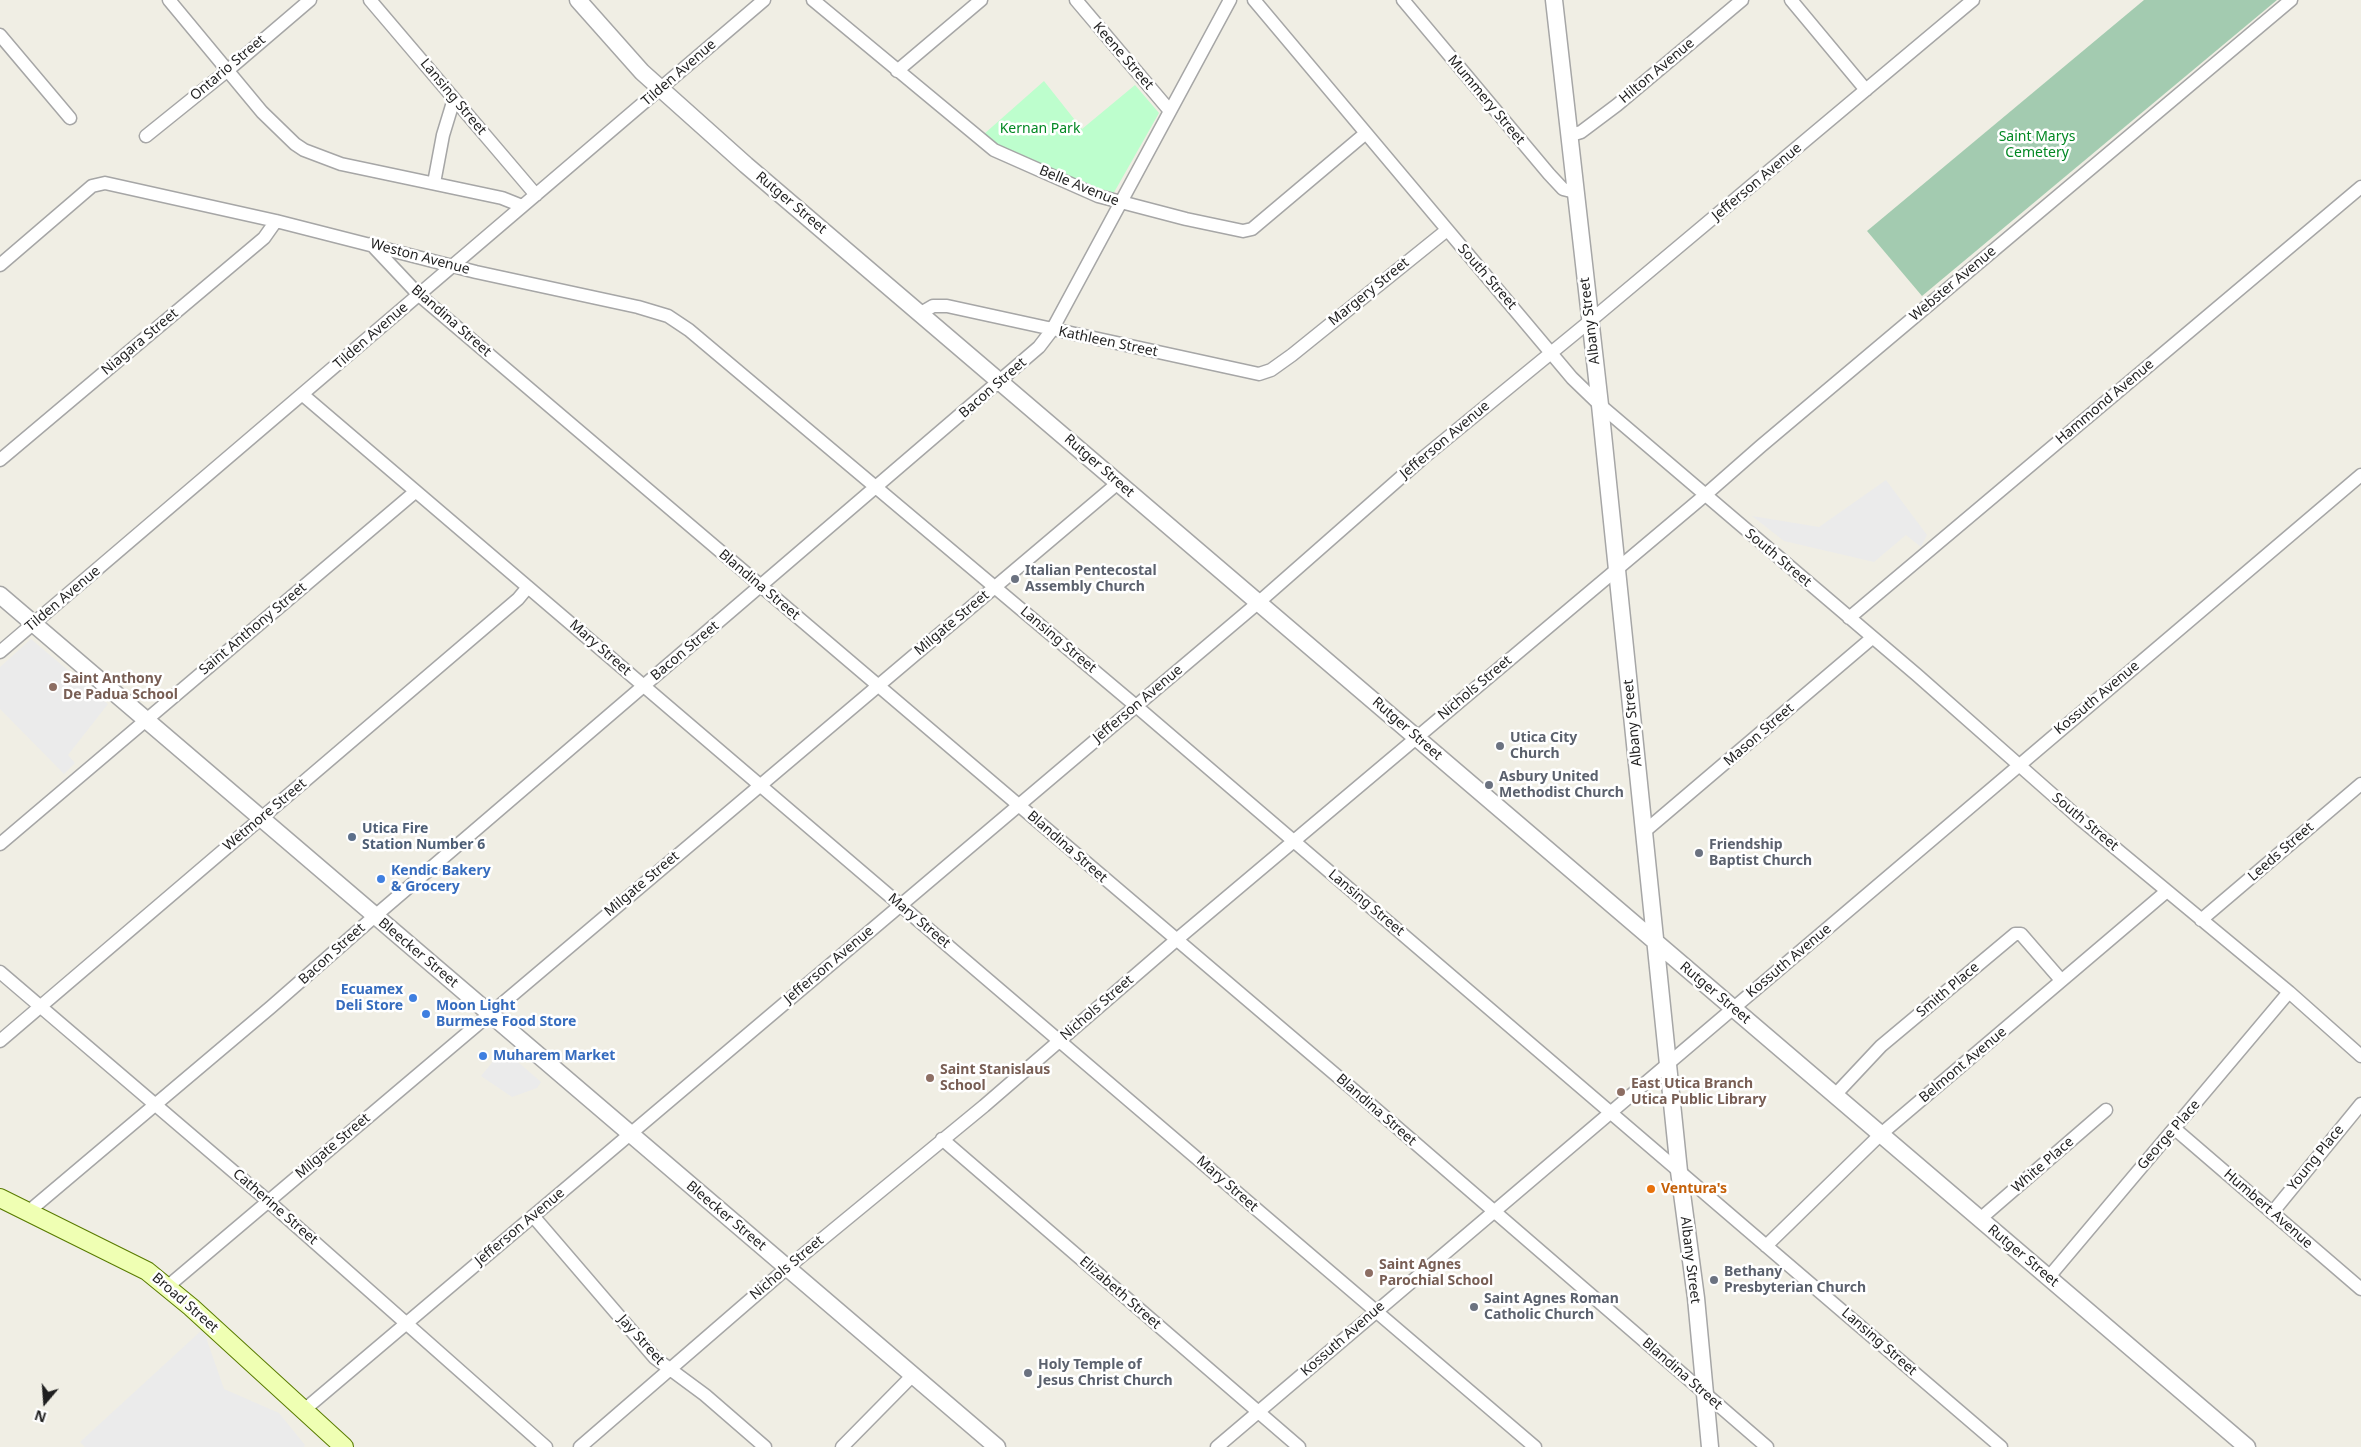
<!DOCTYPE html>
<style>
body{margin:0}
#map{position:relative;width:2361px;height:1447px;overflow:hidden;background:#f0eee4;font-family:"Noto Sans",sans-serif}
canvas{display:block}
.north{position:absolute;left:20px;top:1377px;width:50px;height:50px;-webkit-text-stroke:4px #fff;paint-order:stroke;rotate:198deg;font-size:14px;font-weight:700;line-height:20px;text-align:center;color:#1f1f1f}
.north::after{content:'';display:block;margin:auto;width:18px;height:22px;background:#1f1f1f;clip-path:polygon(50% 0,100% 100%,50% 72%,0 100%)}
</style>
<div id="map">
<canvas width="2361" height="1447"></canvas>
<div class="north">N</div>
</div>
<script>
const c = document.querySelector('canvas').getContext('2d');
c.lineJoin = 'round';
function fill(path, color) { c.fillStyle = color; c.fill(path, 'evenodd'); }
const shape = rows => new Path2D(rows.map(r => 'M' + r).join(''));
function strokePath(path, color, width, dash) { c.strokeStyle = color; c.lineWidth = width; c.lineCap = dash ? 'butt' : 'round'; c.setLineDash(dash || []); c.stroke(path); }
function write(font, color, halo, rows, align = 'center') {
  c.font = font + ' "Noto Sans",sans-serif'; c.lineWidth = 5; c.setLineDash([]); c.textBaseline = 'middle'; c.strokeStyle = halo; c.fillStyle = color; for (const [text, x, y, turn = 0] of rows) {
    c.save(); c.translate(x, y); c.rotate((+turn || 0) * Math.PI / 180); c.textAlign = isNaN(turn) ? turn : align; if (halo) c.strokeText(text, 0, 0); c.fillText(text, 0, 0); c.restore();
  }
}
const cemetery = shape([
 [2144,0,2277,0,1922,296,1867,231]
]);
const park = shape([
 [1044,81,1082,129,1135,85,1159,113,1112,196,1002,148,984,134]
]);
const parking = shape([
 [1886,480,1927,535,1921,547,1906,535,1874,562,1784,541,1752,516,1819,527],
 [31,639,108,704,68,755,75,763,64,774,0,709,0,667],
 [503,1049,541,1082,537,1088,512,1097,481,1076],
 [203,1329,224,1389,279,1413,305,1445,304,1447,85,1447,80,1442]
]);
const minor = shape([
 [169,0,262,112,295,144,304,150,341,164,502,198,522,206],
 [370,0,536,195],
 [813,0,994,150,1098,196,1186,219,1243,231,1252,229,1366,133],
 [1076,0,1170,111],
 [1254,0,1572,378,1600,405,1917,675,2079,818,2289,992,2361,1056],
 [1403,0,1549,174,1563,189,1575,192],
 [1791,0,1866,90],
 [0,35,70,118],
 [897,71,981,0],
 [146,136,228,70,310,0],
 [1568,136,1581,132,1617,105,1742,0],
 [434,183,443,135,454,99],
 [371,244,419,295,1363,1098,1767,1447],
 [0,265,92,186,105,183,276,221,476,272,638,307,668,316,689,330,1136,706,2001,1447],
 [921,313,933,306,947,306,1259,374,1271,370,1292,355,1447,230],
 [303,395,1535,1447],
 [0,460,264,238,276,221],
 [1849,618,2361,187],
 [0,652,764,0],
 [1645,831,1872,638],
 [0,844,415,492],
 [2201,920,2361,784],
 [0,972,268,1201,546,1447],
 [0,1041,518,599,528,587],
 [1835,1095,1881,1046,2015,934,2021,934,2061,980],
 [2175,1129,2361,1289],
 [942,1139,1299,1447],
 [28,1212,271,1007,375,916,1039,347,1052,330,1230,0],
 [2272,1213,2361,1104],
 [533,1216,655,1358,705,1395,765,1447],
 [1980,1219,2106,1110],
 [1766,1246,1881,1134,2167,891],
 [2048,1278,2289,992],
 [167,1287,1118,483],
 [304,1410,1259,602,1424,457,1590,321,1973,0],
 [580,1447,787,1268,984,1106,1175,941,1704,496,1761,446,2291,0],
 [842,1447,913,1375],
 [1217,1447,2361,475]
]);
const tertiary = shape([
 [578,0,642,72,746,165,2247,1447],
 [1554,0,1600,405,1679,1171,1696,1298,1710,1447],
 [0,595,997,1447]
]);
const secondary = shape([
 [0,1198,147,1271,191,1307,344,1447]
]);
const markers = [
 [1015,579,5,"#6b7280"],
 [53,687,5,"#8d6e63"],
 [1500,746,5,"#6b7280"],
 [1489,785,5,"#6b7280"],
 [352,837,5,"#5c6f8a"],
 [1699,853,5,"#6b7280"],
 [381,879,5,"#3f7fe0"],
 [413,998,5,"#3f7fe0"],
 [426,1014,5,"#3f7fe0"],
 [483,1056,5,"#3f7fe0"],
 [930,1078,5,"#8d6e63"],
 [1621,1092,5,"#8d6e63"],
 [1651,1189,5,"#e8710a"],
 [1369,1273,5,"#8d6e63"],
 [1714,1280,5,"#6b7280"],
 [1474,1307,5,"#6b7280"],
 [1028,1373,5,"#6b7280"]
];
const streetNames = [
 ["Keene Street",1123,56,49],
 ["Ontario Street",228,68,-40],
 ["Hilton Avenue",1657,71,-40],
 ["Tilden Avenue",679,73,-41],
 ["Lansing Street",453,97,50],
 ["Mummery Street",1486,100,50],
 ["Jefferson Avenue",1757,182,-40],
 ["Belle Avenue",1079,186,22],
 ["Rutger Street",791,203,40],
 ["Weston Avenue",420,257,15],
 ["South Street",1487,277,49],
 ["Webster Avenue",1953,284,-40],
 ["Margery Street",1369,292,-39],
 ["Blandina Street",451,321,41],
 ["Albany Street",1590,321,-97],
 ["Tilden Avenue",371,336,-41],
 ["Niagara Street",140,342,-40],
 ["Kathleen Street",1108,342,12],
 ["Bacon Street",993,388,-41],
 ["Hammond Avenue",2105,402,-40],
 ["Jefferson Avenue",1445,440,-40],
 ["Rutger Street",1099,466,41],
 ["South Street",1778,558,40],
 ["Blandina Street",759,585,40],
 ["Tilden Avenue",63,599,-40],
 ["Milgate Street",952,623,-40],
 ["Saint Anthony Street",253,629,-40],
 ["Lansing Street",1058,640,40],
 ["Mary Street",600,648,41],
 ["Bacon Street",685,651,-40],
 ["Nichols Street",1475,688,-40],
 ["Kossuth Avenue",2097,698,-40],
 ["Jefferson Avenue",1138,704,-40],
 ["Albany Street",1633,723,-96],
 ["Rutger Street",1407,729,41],
 ["Mason Street",1759,735,-41],
 ["Wetmore Street",265,815,-40],
 ["South Street",2085,822,40],
 ["Blandina Street",1067,847,41],
 ["Leeds Street",2281,852,-41],
 ["Milgate Street",642,884,-40],
 ["Lansing Street",1366,903,40],
 ["Mary Street",919,921,40],
 ["Bleecker Street",418,953,40],
 ["Bacon Street",332,954,-42],
 ["Kossuth Avenue",1789,961,-40],
 ["Jefferson Avenue",829,965,-40],
 ["Smith Place",1948,990,-40],
 ["Rutger Street",1715,993,40],
 ["Nichols Street",1097,1008,-41],
 ["Belmont Avenue",1963,1065,-40],
 ["Blandina Street",1376,1110,41],
 ["George Place",2169,1135,-49],
 ["Milgate Street",333,1146,-40],
 ["Young Place",2316,1158,-51],
 ["White Place",2043,1165,-41],
 ["Mary Street",1227,1184,41],
 ["Catherine Street",275,1207,41],
 ["Humbert Avenue",2268,1209,41],
 ["Bleecker Street",726,1216,40],
 ["Jefferson Avenue",520,1227,-40],
 ["Rutger Street",2023,1256,40],
 ["Albany Street",1690,1260,83],
 ["Nichols Street",787,1268,-40],
 ["Elizabeth Street",1120,1293,41],
 ["Broad Street",185,1303,41],
 ["Kossuth Avenue",1343,1339,-41],
 ["Jay Street",641,1340,48],
 ["Lansing Street",1879,1342,41],
 ["Blandina Street",1682,1374,41]
];
const parkNames = [
 ["Kernan Park",1040,129],
 ["Saint Marys",2037,137],
 ["Cemetery",2037,153]
];
const worshipNames = [
 ["Italian Pentecostal",1025,571],
 ["Assembly Church",1025,587],
 ["Utica City",1510,738],
 ["Church",1510,754],
 ["Asbury United",1499,777],
 ["Methodist Church",1499,793],
 ["Friendship",1709,845],
 ["Baptist Church",1709,861],
 ["Bethany",1724,1272],
 ["Presbyterian Church",1724,1288],
 ["Saint Agnes Roman",1484,1299],
 ["Catholic Church",1484,1315],
 ["Holy Temple of",1038,1365],
 ["Jesus Christ Church",1038,1381]
];
const educationNames = [
 ["Saint Anthony",63,679],
 ["De Padua School",63,695],
 ["Saint Stanislaus",940,1070],
 ["School",940,1086],
 ["East Utica Branch",1631,1084],
 ["Utica Public Library",1631,1100],
 ["Saint Agnes",1379,1265],
 ["Parochial School",1379,1281]
];
const serviceNames = [
 ["Utica Fire",362,829],
 ["Station Number 6",362,845]
];
const shopNames = [
 ["Kendic Bakery",391,871],
 ["& Grocery",391,887],
 ["Ecuamex",403,990,"right"],
 ["Deli Store",403,1006,"right"],
 ["Moon Light",436,1006],
 ["Burmese Food Store",436,1022],
 ["Muharem Market",493,1056]
];
const foodNames = [
 ["Ventura's",1661,1189]
];
fill(cemetery, '#a3cbb0');
fill(park, '#bdfecd');
fill(parking, '#ebebeb');
strokePath(minor, '#a6a6a6', 15);
strokePath(tertiary, '#a6a6a6', 19);
strokePath(secondary, '#597b00', 20);
strokePath(minor, '#fff', 12);
strokePath(tertiary, '#fff', 16);
strokePath(secondary, '#efffb3', 18);
for (const [x, y, r, color] of markers) { const dot = new Path2D(); dot.arc(x, y, r, 0, 2 * Math.PI); c.fillStyle = color; c.fill(dot); strokePath(dot, '#fff', 2); }
write('14px', '#1f1f1f', '#fff', streetNames);
write('14px', '#028823', '#fff', parkNames);
write('bold 14px', '#5b616d', '#fff', worshipNames, 'left');
write('bold 14px', '#785e54', '#fff', educationNames, 'left');
write('bold 14px', '#4e5e75', '#fff', serviceNames, 'left');
write('bold 14px', '#366cbe', '#fff', shopNames, 'left');
write('bold 14px', '#c56008', '#fff', foodNames, 'left');
</script>
